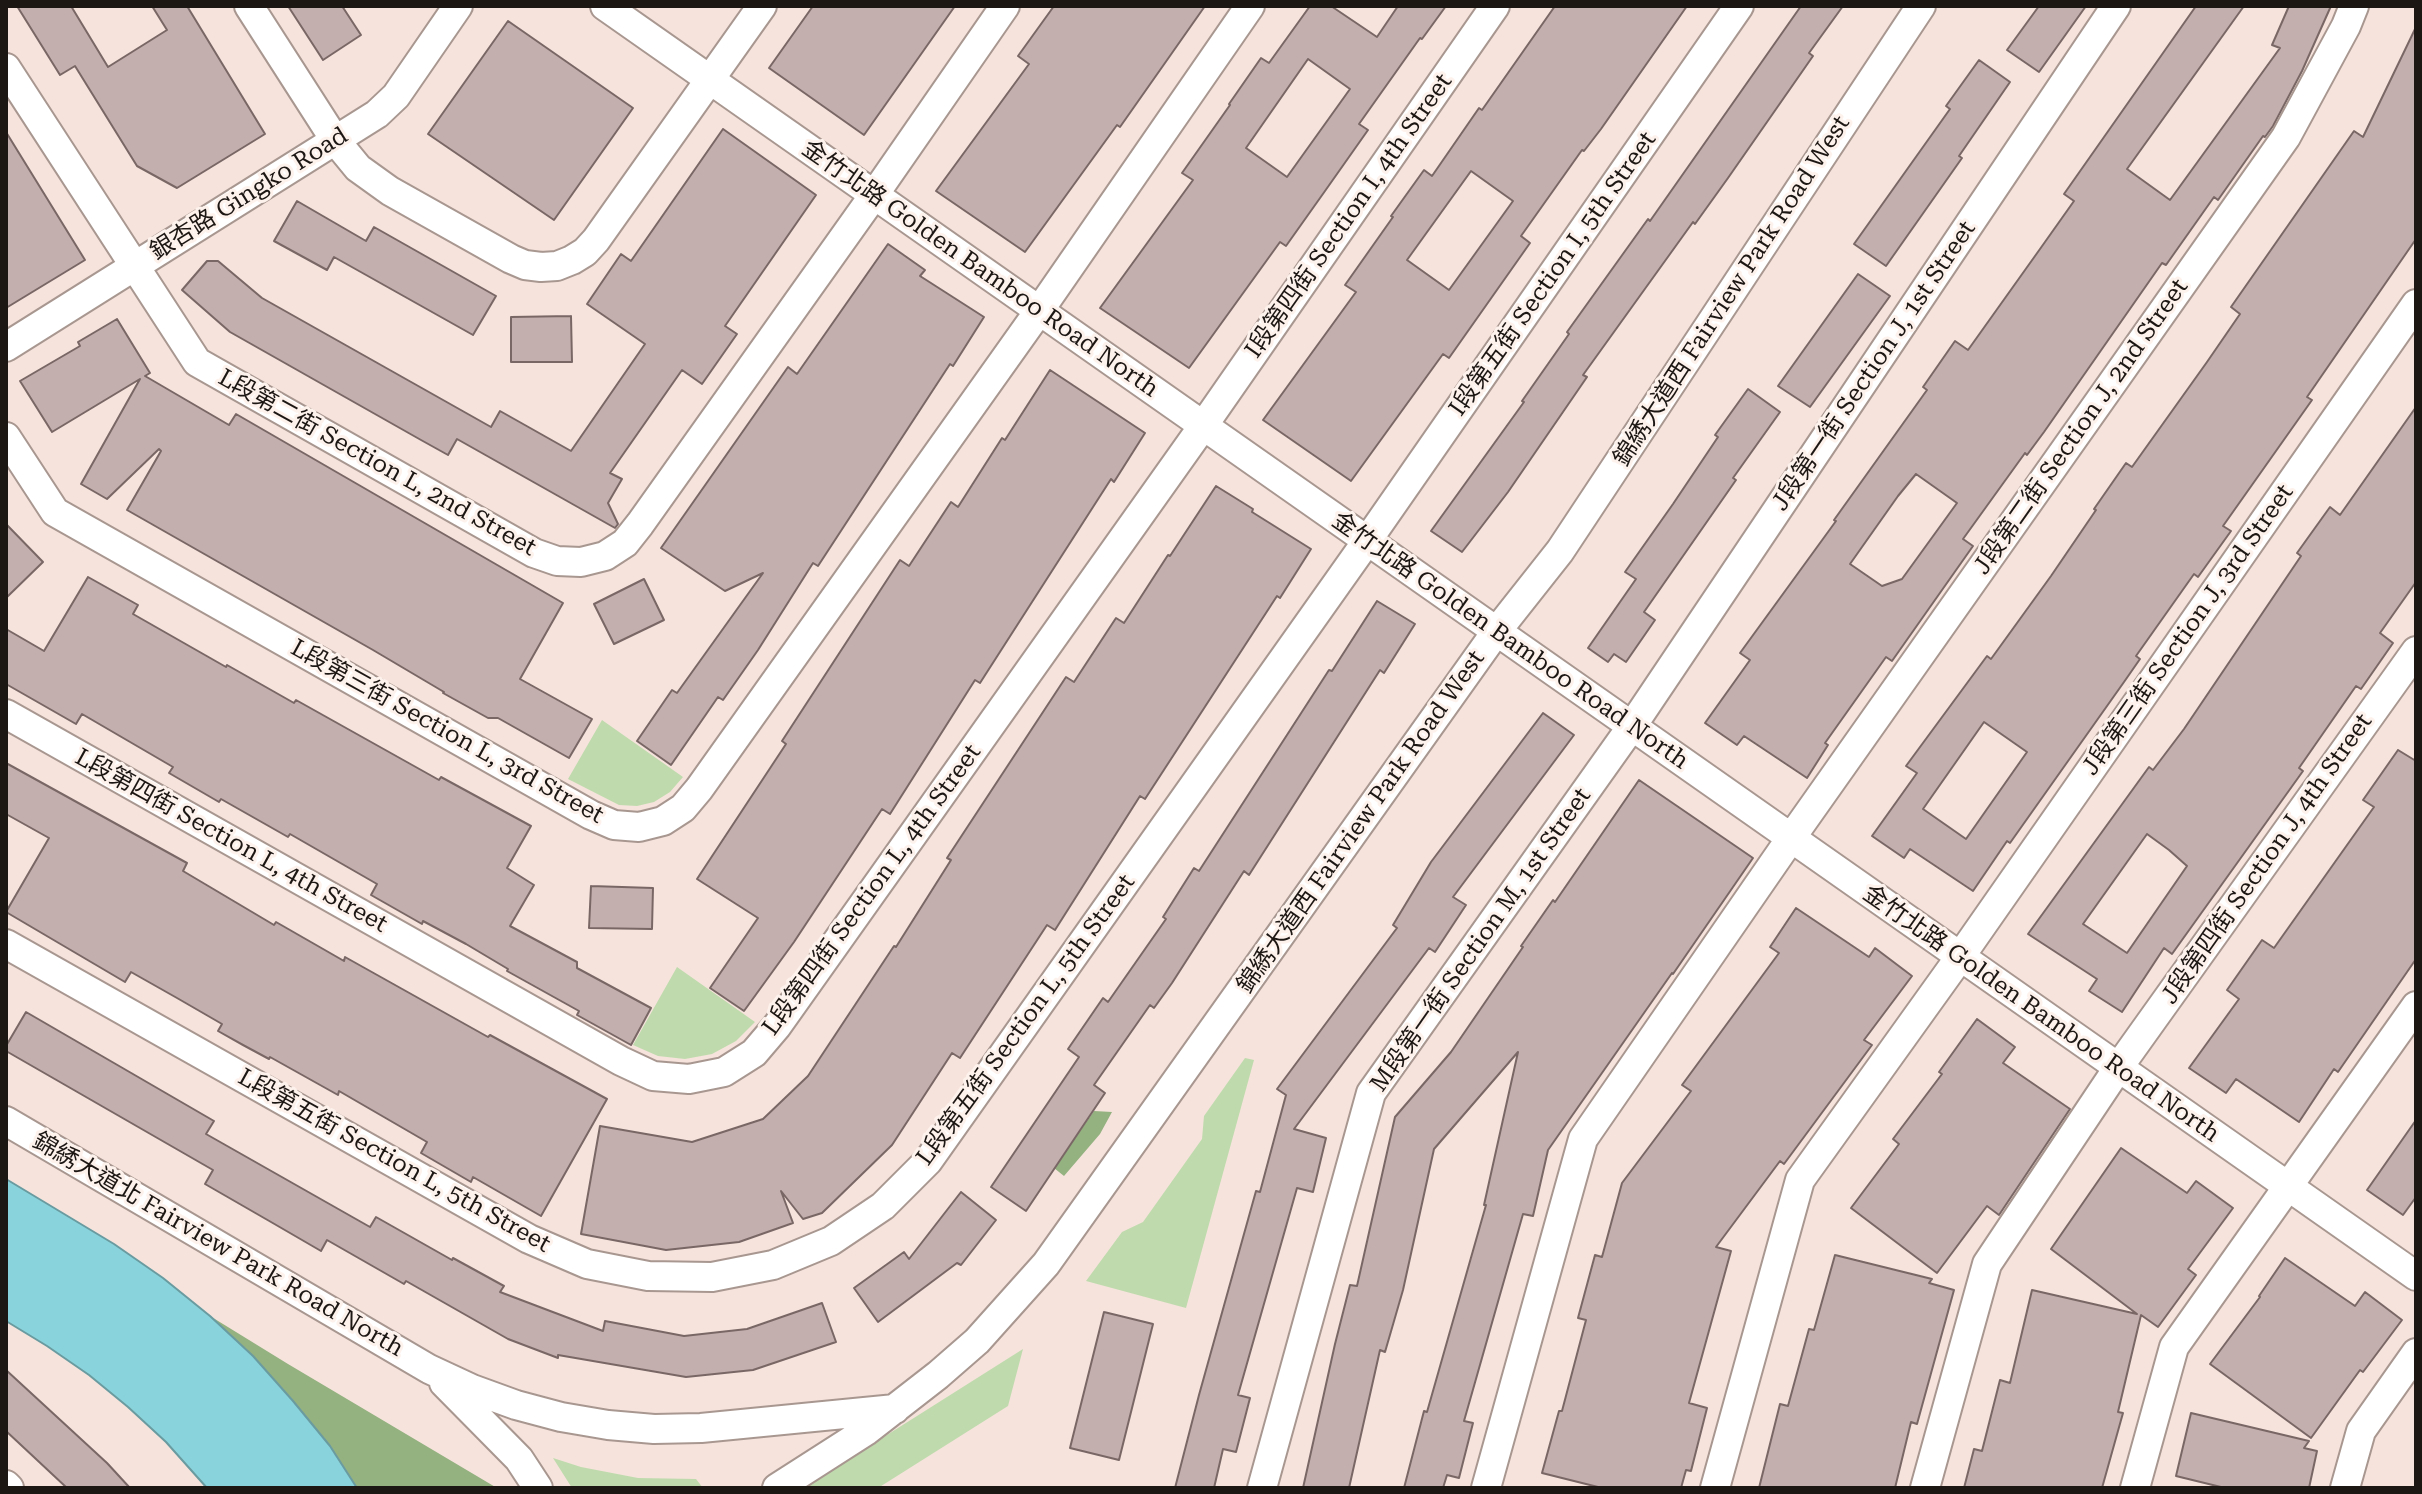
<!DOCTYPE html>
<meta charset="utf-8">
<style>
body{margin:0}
#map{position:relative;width:2422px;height:1494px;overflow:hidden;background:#f6e3dc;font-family:"Roboto Serif",serif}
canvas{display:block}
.frame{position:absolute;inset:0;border:8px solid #1d1714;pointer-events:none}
</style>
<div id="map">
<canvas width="2422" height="1494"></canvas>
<div class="frame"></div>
</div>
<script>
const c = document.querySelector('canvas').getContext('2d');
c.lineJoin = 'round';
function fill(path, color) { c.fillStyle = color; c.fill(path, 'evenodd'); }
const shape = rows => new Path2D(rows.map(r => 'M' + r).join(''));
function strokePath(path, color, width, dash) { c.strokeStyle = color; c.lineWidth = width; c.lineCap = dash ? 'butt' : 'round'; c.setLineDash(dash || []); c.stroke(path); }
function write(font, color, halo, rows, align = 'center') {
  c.font = font + ' "Roboto Serif","Noto Sans TC",serif'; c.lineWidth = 6; c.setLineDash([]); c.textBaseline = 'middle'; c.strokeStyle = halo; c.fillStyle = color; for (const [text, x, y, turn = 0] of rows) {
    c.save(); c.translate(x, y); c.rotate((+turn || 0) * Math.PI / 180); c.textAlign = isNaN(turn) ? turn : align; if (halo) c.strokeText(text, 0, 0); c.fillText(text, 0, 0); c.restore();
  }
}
const green = shape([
 [602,720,683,777,670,792,654,802,637,806,619,805,568,779],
 [677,967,755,1022,736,1041,712,1054,685,1059,658,1056,633,1045],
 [1245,1058,1254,1060,1186,1308,1086,1281,1122,1232,1143,1222,1202,1139,1204,1116],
 [1023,1349,1008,1406,878,1488,803,1488],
 [553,1458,581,1467,638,1478,696,1479,703,1488,572,1488]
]);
const forest = shape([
 [1094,1111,1112,1112,1100,1134,1064,1176,1054,1168],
 [210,1316,288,1364,497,1488,357,1488,330,1446,293,1401,253,1356]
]);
const water = shape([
 [6,1179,114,1244,163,1278,210,1316,253,1356,293,1401,330,1446,357,1488,207,1488,166,1442,128,1407,89,1375,47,1346,6,1321,6,1179]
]);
const building = shape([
 [17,6,71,6,108,67,167,30,152,6,187,6,265,134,177,188,137,166,75,66,60,75,17,6],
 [288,6,342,6,361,35,323,60,288,6],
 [813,6,955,6,864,135,769,68,813,6],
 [1054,6,1205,6,1120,127,1117,125,1025,252,936,191,1029,64,1018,56,1054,6],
 [1310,6,1331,6,1377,37,1398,6,1446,6,1422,39,1420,38,1359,124,1368,130,1325,191,1286,246,1280,242,1189,368,1100,308,1193,180,1182,173,1230,105,1229,104,1261,58,1269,63,1310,6],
 [1308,59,1350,89,1287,177,1246,148,1308,59],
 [1555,6,1687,6,1601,129,1584,151,1582,150,1521,236,1530,243,1449,358,1443,354,1351,481,1263,420,1356,292,1345,285,1393,217,1391,216,1424,170,1432,176,1479,108,1482,110,1555,6],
 [1471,171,1513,201,1449,290,1407,260,1471,171],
 [1801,6,1843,6,1809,53,1813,56,1728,178,1695,224,1693,222,1583,375,1587,377,1508,492,1462,552,1431,531,1524,402,1522,401,1569,334,1567,332,1648,219,1650,221,1801,6],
 [2039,6,2086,6,2039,72,2007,50,2039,6],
 [2196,6,2244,6,2127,169,2170,200,2280,48,2272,45,2289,6,2331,6,2302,71,2273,126,2265,137,2263,136,2218,200,2214,197,2166,265,2162,263,2044,432,2027,455,2025,453,1963,539,1973,546,1892,661,1886,657,1825,743,1828,745,1807,778,1744,736,1737,745,1705,723,1750,660,1740,653,1836,521,1834,520,1927,390,1923,387,1955,341,1968,350,2040,249,2074,201,2064,194,2196,6],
 [1916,474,1957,503,1902,579,1882,586,1850,564,1898,496,1916,474],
 [508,21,633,108,554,220,428,134,508,21],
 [2416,27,2416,239,2307,397,2312,400,2223,526,2231,531,2198,577,2194,574,2136,656,2140,659,2124,682,2010,843,2007,841,1973,891,1910,849,1904,858,1872,836,1917,773,1906,766,1987,656,1991,659,2051,576,2096,510,2094,509,2126,463,2132,467,2207,362,2240,314,2231,307,2354,131,2363,137,2416,27],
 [1984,722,2027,752,1966,839,1923,809,1984,722],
 [1979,60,2010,82,1959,156,1962,158,1886,266,1854,244,1950,109,1946,106,1979,60],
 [723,129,816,195,725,326,737,334,702,384,682,370,610,473,622,479,608,503,618,524,615,528,457,439,448,455,421,440,230,332,182,290,207,261,218,261,262,298,491,427,500,411,571,451,645,344,587,304,621,254,631,261,723,129],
 [6,132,85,260,6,308,6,132],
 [297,201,366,241,374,227,496,296,473,335,334,257,327,270,274,241,297,201],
 [888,244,925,270,920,276,984,317,953,366,950,364,818,566,813,563,758,650,723,700,718,697,671,765,637,741,672,690,677,693,763,573,725,591,661,548,788,367,797,374,888,244],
 [1858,274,1890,296,1810,407,1778,386,1858,274],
 [571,316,572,362,511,362,511,317,571,316],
 [117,319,150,373,145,376,229,425,236,414,563,603,520,679,592,719,569,758,498,718,488,718,443,693,444,692,373,650,127,510,161,451,159,449,107,499,81,484,140,379,52,432,20,381,80,346,78,342,117,319],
 [1050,370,1145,433,1114,482,1111,479,980,683,975,680,890,814,882,809,794,942,744,1011,710,988,758,918,697,879,786,744,782,741,900,560,909,566,951,502,958,507,1002,438,1005,440,1050,370],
 [1748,389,1780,412,1733,478,1736,480,1644,612,1655,620,1626,662,1614,654,1608,662,1588,648,1636,579,1625,572,1673,504,1718,437,1715,435,1748,389],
 [2416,407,2416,582,2380,633,2393,643,2361,689,2356,686,2299,768,2303,771,2172,954,2164,948,2122,1012,2089,991,2097,979,2028,934,2149,767,2153,770,2184,729,2301,556,2297,553,2330,507,2340,515,2416,407],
 [2147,834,2169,850,2187,866,2127,953,2083,924,2147,834],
 [1216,486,1253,509,1252,512,1311,549,1280,598,1277,596,1145,799,1140,796,1055,930,1047,925,960,1058,952,1053,892,1145,822,1213,803,1219,781,1191,793,1223,739,1242,666,1250,581,1234,600,1126,692,1142,763,1119,808,1076,894,946,896,947,951,860,947,858,1066,677,1074,682,1116,618,1124,623,1168,555,1170,556,1216,486],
 [6,524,43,562,6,598,6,524],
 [88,577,138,605,133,614,226,667,227,665,294,703,296,700,439,780,441,777,531,826,507,868,534,885,510,926,577,962,577,968,651,1008,631,1045,577,1015,579,1011,507,971,508,969,466,944,423,921,422,924,371,895,377,884,290,834,288,837,221,799,219,802,169,773,173,767,82,714,76,724,6,684,6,629,44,651,88,577],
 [644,579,664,620,614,644,594,604,644,579],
 [1377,601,1415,624,1384,673,1380,670,1249,875,1244,871,1172,983,1154,1008,1150,1005,1094,1085,1105,1093,1026,1211,991,1187,1079,1057,1068,1049,1103,998,1108,1002,1166,919,1163,917,1194,868,1199,871,1329,670,1332,671,1377,601],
 [1543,713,1574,735,1453,897,1466,905,1435,952,1429,948,1294,1129,1326,1138,1313,1192,1297,1188,1238,1395,1250,1398,1236,1452,1223,1449,1214,1488,1175,1488,1199,1395,1256,1191,1260,1192,1286,1095,1277,1089,1397,928,1393,925,1431,862,1543,713],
 [2398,750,2416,761,2416,959,2338,1072,2334,1069,2299,1122,2236,1079,2226,1093,2189,1068,2239,999,2227,990,2262,940,2274,948,2374,807,2363,800,2398,750],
 [6,763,187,863,183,871,274,925,276,922,344,961,345,957,488,1037,490,1035,607,1099,541,1216,473,1177,471,1182,421,1153,427,1142,339,1091,338,1095,270,1057,269,1059,243,1045,218,1031,222,1024,177,998,131,972,125,982,6,912,49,838,6,814,6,763],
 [1639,780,1753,858,1673,974,1672,973,1548,1150,1533,1216,1523,1214,1464,1421,1473,1423,1459,1478,1447,1475,1443,1488,1404,1488,1424,1411,1427,1412,1486,1205,1484,1205,1518,1052,1434,1149,1403,1290,1385,1352,1380,1350,1349,1488,1303,1488,1335,1344,1350,1285,1357,1286,1395,1117,1451,1052,1523,947,1521,946,1553,900,1555,902,1639,780],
 [591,886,653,888,652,929,589,928,591,886],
 [1796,908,1869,957,1875,948,1912,976,1864,1040,1872,1045,1784,1164,1780,1161,1716,1247,1731,1251,1689,1403,1707,1408,1691,1471,1686,1470,1681,1488,1602,1488,1542,1473,1559,1411,1562,1411,1586,1320,1578,1318,1595,1255,1602,1257,1622,1183,1691,1091,1682,1085,1779,953,1770,947,1796,908],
 [26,1012,214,1121,206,1134,370,1227,376,1217,452,1260,453,1258,504,1286,500,1292,603,1331,605,1321,684,1336,747,1329,822,1303,836,1342,753,1370,686,1377,558,1355,558,1358,508,1339,406,1281,404,1284,327,1240,321,1251,271,1222,205,1184,213,1170,6,1051,6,1046,26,1012],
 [1977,1019,2015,1047,2003,1063,2070,1109,1999,1215,1987,1206,1937,1273,1851,1208,1899,1144,1893,1139,1942,1074,1939,1072,1977,1019],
 [2416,1120,2416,1197,2403,1215,2367,1190,2416,1120],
 [2121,1148,2187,1193,2196,1181,2233,1208,2188,1269,2196,1275,2158,1327,2141,1315,2118,1412,2123,1413,2102,1488,1964,1488,1974,1449,1982,1451,2000,1380,2010,1383,2032,1290,2137,1314,2051,1249,2121,1148],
 [961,1192,996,1220,961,1265,957,1263,878,1322,854,1288,904,1252,909,1259,961,1192],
 [1835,1255,1932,1279,1929,1283,1954,1290,1917,1424,1911,1422,1895,1488,1759,1488,1780,1404,1788,1406,1809,1329,1814,1330,1835,1255],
 [2285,1258,2355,1306,2365,1292,2402,1320,2363,1372,2360,1370,2311,1438,2210,1364,2260,1297,2259,1296,2285,1258],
 [1104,1312,1153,1324,1119,1460,1070,1448,1104,1312],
 [6,1370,107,1463,130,1488,67,1488,6,1431,6,1370],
 [2191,1413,2309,1441,2304,1448,2317,1451,2309,1488,2225,1488,2176,1476,2191,1413]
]);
const minor = shape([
 [249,6,335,140,358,168,390,191,511,259,525,265,541,267,557,266,572,260,585,252,596,240,762,6],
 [605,6,2416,1276],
 [6,68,197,362,534,553,557,561,581,562,605,556,625,543,640,524,874,195,1005,6],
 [6,347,377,114,396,96,458,6],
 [6,437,55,512,591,815,614,825,639,827,663,821,683,808,699,789,1039,311,1250,6],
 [6,714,621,1061,653,1076,689,1079,724,1072,754,1053,777,1026,1203,426,1495,6],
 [6,944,529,1239,587,1264,648,1276,712,1277,773,1265,831,1241,883,1206,928,1161,1367,541,1739,6],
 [6,1121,429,1369,472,1389,516,1405,561,1417,608,1425,654,1429,701,1428,895,1409],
 [444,1383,519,1459,538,1488],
 [6,1485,9,1488],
 [777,1488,866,1431,938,1375,977,1341,1046,1264,1496,632,1560,551,1921,6],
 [1262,1488,1371,1093,1632,726,2116,6],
 [1486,1488,1583,1139,1791,838,2286,137,2346,26,2354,6],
 [1715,1488,1800,1180,1960,957,2416,304],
 [1925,1488,1987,1264,2118,1068,2416,651],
 [2135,1488,2174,1347,2416,1006],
 [2345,1488,2361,1431,2416,1353]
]);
const streetNames = [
 ["銀杏路 Gingko Road",249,194,-32],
 ["I段第四街 Section I, 4th Street",1349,216,-55],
 ["金竹北路 Golden Bamboo Road North",980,269,35],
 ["I段第五街 Section I, 5th Street",1553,274,-55],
 ["錦綉大道西 Fairview Park Road West",1732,291,-57],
 ["J段第一街 Section J, 1st Street",1874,366,-56],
 ["J段第二街 Section J, 2nd Street",2081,427,-55],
 ["L段第二街 Section L, 2nd Street",377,463,29],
 ["J段第三街 Section J, 3rd Street",2188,630,-55],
 ["金竹北路 Golden Bamboo Road North",1510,641,35],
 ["L段第三街 Section L, 3rd Street",447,732,29],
 ["錦綉大道西 Fairview Park Road West",1361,822,-55],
 ["L段第四街 Section L, 4th Street",231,841,29],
 ["J段第四街 Section J, 4th Street",2267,859,-55],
 ["L段第四街 Section L, 4th Street",872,890,-54],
 ["M段第一街 Section M, 1st Street",1481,940,-55],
 ["金竹北路 Golden Bamboo Road North",2041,1014,35],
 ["L段第五街 Section L, 5th Street",1026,1020,-54],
 ["L段第五街 Section L, 5th Street",394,1161,29],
 ["錦綉大道北 Fairview Park Road North",218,1245,30]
];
fill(green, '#bfdbad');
fill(forest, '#94b180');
fill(water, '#89d4dc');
strokePath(water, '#699ba0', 2);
fill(building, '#c3afad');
strokePath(building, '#796766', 2);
strokePath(minor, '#a89790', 32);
strokePath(minor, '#fff', 28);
write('24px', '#1d1714', '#fef2ed', streetNames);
</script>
